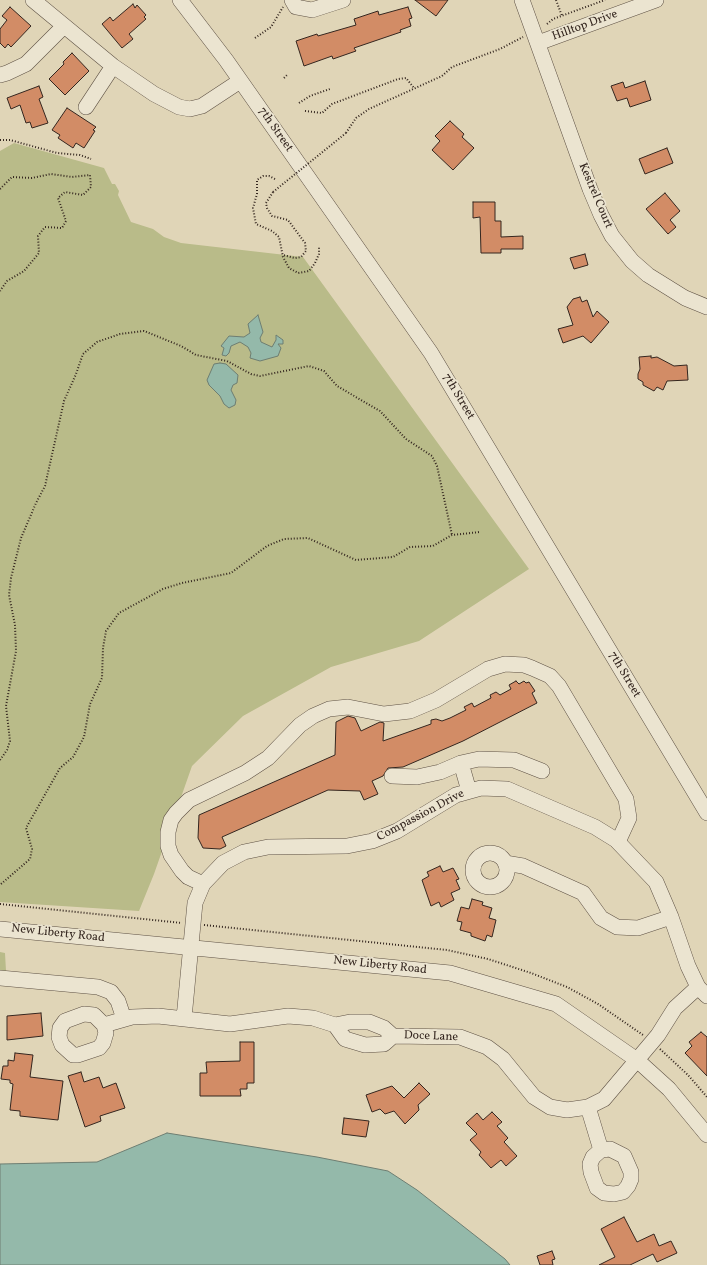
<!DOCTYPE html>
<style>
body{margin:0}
canvas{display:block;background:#e0d5b7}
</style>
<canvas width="707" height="1265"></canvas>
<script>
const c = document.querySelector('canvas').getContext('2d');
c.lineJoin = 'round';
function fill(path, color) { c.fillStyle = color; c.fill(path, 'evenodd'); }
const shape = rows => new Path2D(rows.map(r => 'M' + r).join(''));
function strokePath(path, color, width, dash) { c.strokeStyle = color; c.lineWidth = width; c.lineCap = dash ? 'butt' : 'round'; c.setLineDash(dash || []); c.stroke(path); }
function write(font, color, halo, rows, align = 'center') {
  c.font = font + ' Vollkorn,serif'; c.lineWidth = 3.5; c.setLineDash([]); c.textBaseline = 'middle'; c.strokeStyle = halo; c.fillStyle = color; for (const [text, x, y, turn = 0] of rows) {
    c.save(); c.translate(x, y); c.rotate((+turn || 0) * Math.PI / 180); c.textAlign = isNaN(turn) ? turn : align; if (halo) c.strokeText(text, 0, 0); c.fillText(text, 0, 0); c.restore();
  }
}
const green = shape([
 [14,143,104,168,112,184,115,184,119,191,118,195,131,222,153,229,164,237,181,243,303,257,529,569,419,641,331,667,243,716,192,766,154,874,139,911,0,902,0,151],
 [0,952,5,953,6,971,0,978]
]);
const water = shape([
 [258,315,263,332,260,338,261,342,272,347,276,340,276,335,283,340,283,344,278,344,281,348,278,356,260,361,250,358,251,353,248,347,240,342,231,346,229,353,226,356,222,355,224,348,221,346,229,336,244,337,250,333,248,324,258,315],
 [220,363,226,364,238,375,237,383,233,385,231,390,236,400,235,405,229,408,224,404,220,396,209,385,207,380,214,364,220,363],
 [167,1133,317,1157,388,1171,417,1190,505,1259,510,1265,0,1265,0,1164,97,1162,167,1133]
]);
const building = shape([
 [415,0,448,0,436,16,415,0],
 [133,4,135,8,137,5,146,15,144,17,146,19,129,34,133,39,122,48,102,24,110,17,113,21,133,4],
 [10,7,31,26,11,47,8,44,5,48,0,43,0,29,7,20,2,16,10,7],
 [408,7,412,18,409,19,411,26,400,30,401,32,354,48,356,51,333,59,332,56,304,66,296,41,317,34,318,36,356,25,354,19,378,11,379,15,408,7],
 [72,53,89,71,65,95,49,79,64,64,63,62,72,53],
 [645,81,651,100,630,107,627,98,617,101,611,86,623,82,625,88,645,81],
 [39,86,43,97,39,99,48,123,32,128,30,122,26,123,20,105,11,109,7,98,39,86],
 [67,108,96,127,93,130,95,131,84,148,76,143,73,148,58,138,60,135,52,130,67,108],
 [450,121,464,134,462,137,474,148,453,170,432,150,440,141,435,136,450,121],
 [667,148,673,163,645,174,639,159,667,148],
 [665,193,680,211,670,220,676,227,668,234,646,209,665,193],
 [473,202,495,202,495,221,501,221,501,237,523,236,523,249,501,249,501,253,481,253,480,217,473,218,473,202],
 [585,254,588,265,574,269,570,258,585,254],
 [580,297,582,302,587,300,593,317,597,311,609,322,591,343,583,336,563,343,558,329,573,325,567,307,573,299,580,297],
 [651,356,651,358,657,357,674,366,687,365,688,380,667,381,663,390,657,387,654,391,643,385,643,382,638,379,638,374,640,369,639,357,651,356],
 [516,681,519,684,524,681,526,683,529,682,535,691,532,693,537,703,463,741,403,767,388,768,383,776,372,781,378,794,364,800,360,791,328,790,222,837,226,846,220,849,203,848,198,838,199,815,335,755,336,722,348,716,355,718,361,731,380,722,384,723,383,741,431,724,431,720,436,719,442,721,450,718,466,710,464,707,472,703,474,707,491,698,490,695,496,692,500,695,511,689,509,685,516,681],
 [440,866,443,872,453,868,459,879,456,880,460,889,451,893,454,900,441,907,439,902,431,906,422,880,429,876,427,872,440,866],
 [472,899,483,902,482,905,492,908,489,918,496,920,492,937,487,935,485,941,471,936,471,933,460,930,462,922,457,921,461,907,469,909,472,899],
 [41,1013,43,1036,7,1040,7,1016,41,1013],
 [701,1032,707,1037,707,1076,685,1053,692,1046,689,1042,701,1032],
 [240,1042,254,1042,254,1083,247,1083,247,1089,240,1089,241,1096,200,1096,200,1073,207,1073,206,1062,240,1061,240,1042],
 [15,1053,33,1055,30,1077,63,1081,58,1120,20,1116,20,1111,10,1110,13,1084,10,1083,10,1080,1,1079,3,1066,8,1066,8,1060,14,1061,15,1053],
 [81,1072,84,1082,99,1077,103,1088,116,1083,125,1108,100,1116,101,1121,85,1127,68,1076,81,1072],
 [419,1083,430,1094,418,1105,419,1110,405,1124,394,1111,385,1114,380,1109,372,1112,366,1095,392,1086,404,1098,419,1083],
 [492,1112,502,1122,497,1126,508,1138,504,1142,517,1156,506,1166,501,1160,491,1168,479,1155,481,1152,470,1140,477,1134,466,1123,477,1113,483,1120,492,1112],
 [344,1118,369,1121,366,1137,342,1134,344,1118],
 [624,1217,637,1242,654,1234,659,1246,671,1241,677,1253,657,1262,653,1254,630,1265,599,1265,615,1257,601,1229,624,1217],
 [552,1251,555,1259,552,1260,553,1265,540,1265,537,1256,552,1251]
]);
const path = shape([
 [556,0,562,16],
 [547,24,553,19,605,0],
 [255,38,271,27,283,7],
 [284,78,287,75],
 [299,103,310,96,330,89],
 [305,111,322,113,332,104,398,79,406,78,414,88],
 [346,133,356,118,369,109,442,76,452,67,500,49,523,37],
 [0,140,10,140,57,153,80,155,91,159],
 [275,179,269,176,263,176,257,180,257,194,253,208,256,224,272,231,279,237,283,257,289,268,298,273,309,271,315,263,319,254,319,246],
 [0,189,12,177,32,178,51,174,72,177,90,175,91,187,83,195,65,192,58,198,66,221,62,228,45,227,38,236,39,253,24,271,7,281,0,291],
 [273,192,266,203,267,208,272,216,288,220,305,243,306,251,301,257,295,258,283,255],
 [0,760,7,750,10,741,6,706,16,651,15,625,9,595,11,578,21,538,36,503,45,486,64,401,76,374,83,354,97,342,120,334,144,331,181,346,196,355,227,361,251,374,260,376,309,366,324,371,337,386,380,411,406,439,432,456,437,466,452,535],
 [1,884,30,859,32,849,26,828,60,768,73,757,84,737,90,704,102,678,103,648,106,631,119,613,163,589,182,583,231,573,267,546,284,539,308,538,356,560,393,557,410,547,433,546,452,535,480,532],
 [0,904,182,923],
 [204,925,408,946,447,950,488,959,531,973,567,987,598,1004,643,1035],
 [660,1049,688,1075,707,1097]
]);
const minor = shape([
 [33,0,113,66,154,94,179,107,190,109,202,106,240,81],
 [180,0,226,60,431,353,707,813],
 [292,0,296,7,312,10,343,0],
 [522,0,590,189,601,215,612,236,632,261,648,275,685,298,707,307],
 [538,43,656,0],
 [0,75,7,73,26,64,64,26],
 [86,107,113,66],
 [392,776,417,777,440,772,461,763],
 [469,791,461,763,479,759,514,760,542,771],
 '473 870a17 17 0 1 1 34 0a17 17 0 1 1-34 0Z',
 [505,863,523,866,583,893,601,918,617,927,638,928,671,917],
 [203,884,188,877,182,871,171,855,168,846,168,832,171,820,176,813,189,800,245,773,268,758,300,725,313,716,329,709,348,707,384,714,410,711,436,700,488,669,505,664,524,665,532,668,550,676,559,686,626,799,629,818,618,842],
 [0,929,450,973,556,1004,637,1060,669,1089,707,1135],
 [0,978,98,987,111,992,118,1001,124,1019],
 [84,1014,94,1015,104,1025,106,1033,103,1043,99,1048,78,1055,73,1055,62,1045,59,1037,60,1028,65,1021,84,1014],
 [184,1018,195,903,203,884,223,863,244,852,268,847,347,846,372,841,397,831,456,795,481,788,507,789,595,827,616,840,656,882,671,917,688,966,698,987,707,996],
 [104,1025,132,1017,158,1016,230,1024,288,1016,313,1018,335,1025],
 [393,1036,384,1028,369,1022,350,1022,335,1025,345,1039,365,1045,384,1044,393,1036,460,1037,487,1047,503,1059,534,1097,550,1107,567,1110,588,1107,604,1099,658,1035,675,1008,698,987],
 [588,1107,601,1150],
 [610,1149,624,1156,631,1172,631,1179,628,1186,623,1192,614,1194,604,1193,597,1188,591,1172,590,1164,593,1157,601,1150,610,1149]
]);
const pathBridge = shape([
 [273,192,346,133]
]);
const streetNames = [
 ["Hilltop Drive",585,26,-20],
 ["7th Street",275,130,55],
 ["Kestrel Court",595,196,67],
 ["7th Street",458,397,59],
 ["7th Street",624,675,59],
 ["Compassion Drive",421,816,-28],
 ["New Liberty Road",58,934,6],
 ["New Liberty Road",380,966,6],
 ["Doce Lane",431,1037,2]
];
fill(green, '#b9bb89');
fill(water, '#94b9aa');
strokePath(water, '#6e7e72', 1);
fill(building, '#d28c66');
strokePath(building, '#34261f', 1);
strokePath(minor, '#5f5245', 16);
strokePath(path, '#34261f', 2, [1, 2]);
strokePath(minor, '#ebe4d0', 15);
strokePath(pathBridge, '#34261f', 2, [1, 2]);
write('12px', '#34261f', '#ebe4d0', streetNames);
</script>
